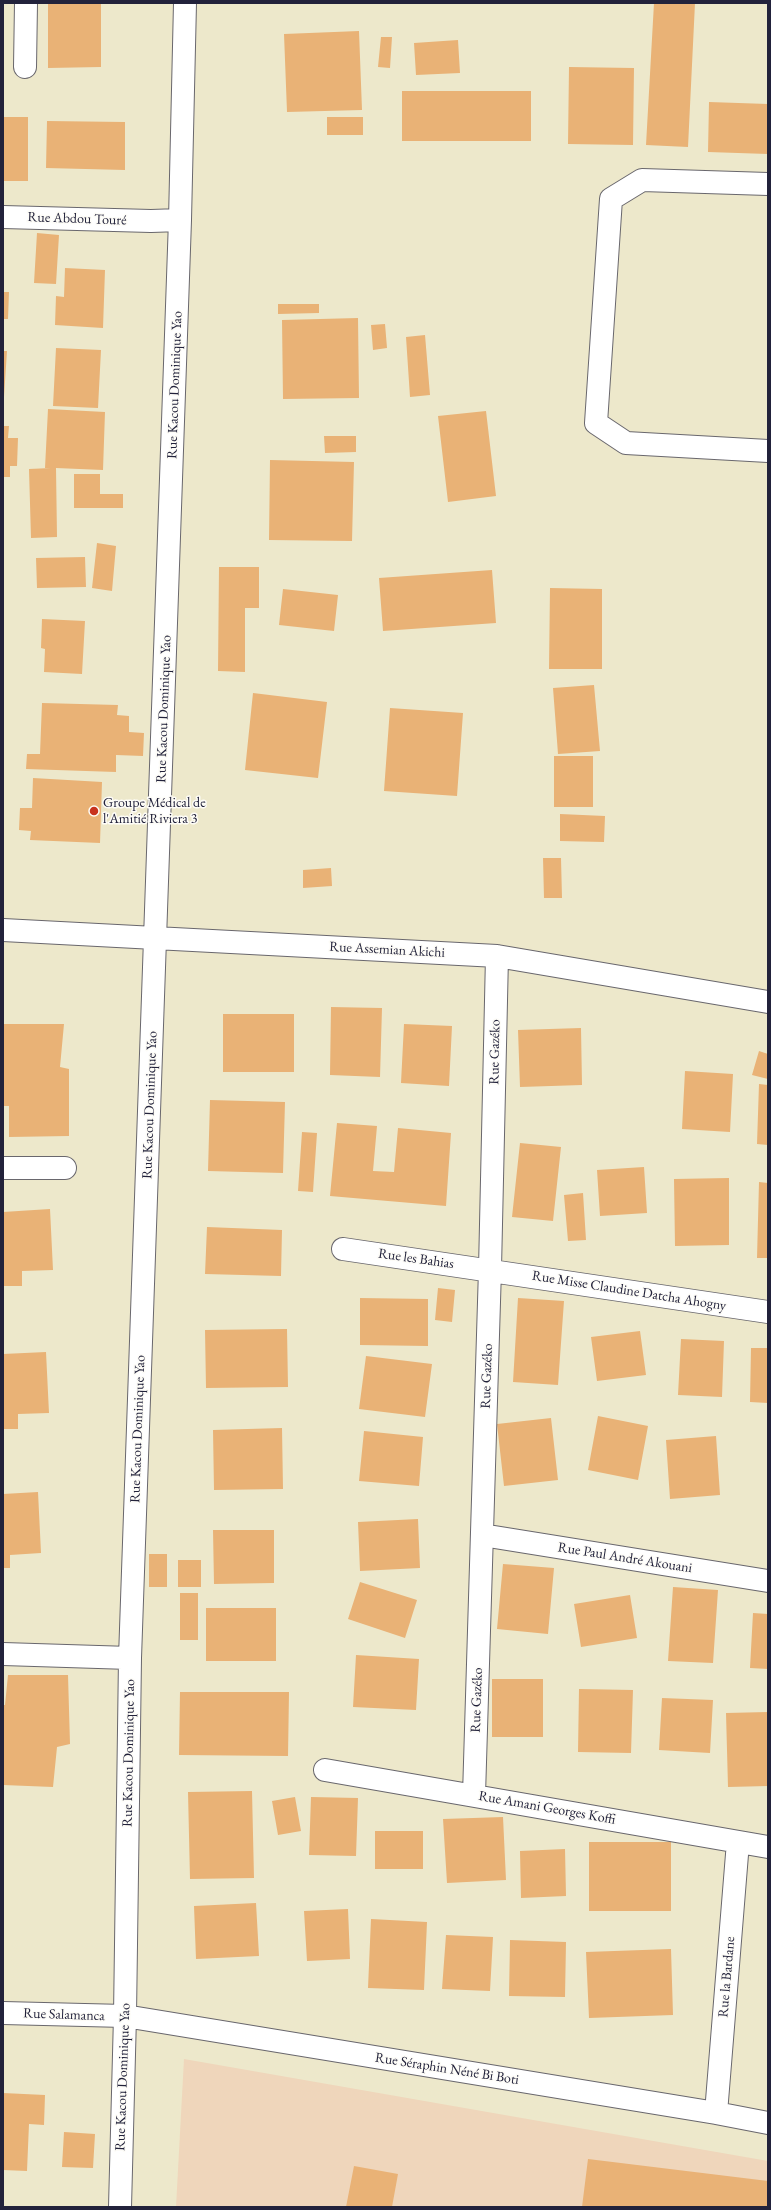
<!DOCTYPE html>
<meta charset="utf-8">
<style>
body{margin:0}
#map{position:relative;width:771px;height:2210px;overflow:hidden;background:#ede8cb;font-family:"EB Garamond",serif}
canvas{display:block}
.frame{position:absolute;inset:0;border:4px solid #22223b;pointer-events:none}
</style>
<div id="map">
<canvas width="771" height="2210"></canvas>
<div class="frame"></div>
</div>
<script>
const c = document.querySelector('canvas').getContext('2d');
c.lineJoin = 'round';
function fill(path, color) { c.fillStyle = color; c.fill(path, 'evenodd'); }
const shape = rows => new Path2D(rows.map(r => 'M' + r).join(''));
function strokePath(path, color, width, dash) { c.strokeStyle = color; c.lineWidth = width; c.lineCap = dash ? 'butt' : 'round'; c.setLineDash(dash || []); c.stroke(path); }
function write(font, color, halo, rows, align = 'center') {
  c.font = font + ' "EB Garamond",serif'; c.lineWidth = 3; c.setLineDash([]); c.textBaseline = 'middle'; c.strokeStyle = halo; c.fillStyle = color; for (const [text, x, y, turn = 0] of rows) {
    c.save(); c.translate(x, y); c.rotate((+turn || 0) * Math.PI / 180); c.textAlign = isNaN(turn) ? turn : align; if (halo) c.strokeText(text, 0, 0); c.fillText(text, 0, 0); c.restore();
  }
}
const built = shape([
 [184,2059,768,2161,768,2207,176,2207]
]);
const building = shape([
 [48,3,101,3,101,67,48,68],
 [654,3,695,3,688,147,646,145],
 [359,31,362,110,287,112,284,34],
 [381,37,392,37,390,68,378,67],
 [458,40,460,73,416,75,414,43],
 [569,67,634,68,633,145,568,144],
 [402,91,531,91,531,141,402,141],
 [709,102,768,104,768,154,708,152],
 [3,117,28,117,28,181,3,181],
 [327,117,363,117,363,135,327,135],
 [47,121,125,122,125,170,46,168],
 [37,233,59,235,56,284,34,283],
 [65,268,105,270,103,328,55,325,56,296,64,297],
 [3,292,9,292,8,319,3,319],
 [278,304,319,304,319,313,278,314],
 [358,318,359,398,283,399,282,320],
 [385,324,387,348,373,350,371,325],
 [425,335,430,395,410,397,406,337],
 [56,348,101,350,98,408,53,406],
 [3,351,7,351,4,397,3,397],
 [48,409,105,412,103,470,56,468,57,537,31,538,29,469,51,468,45,468],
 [486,411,496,496,448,502,438,416],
 [3,426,9,426,8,438,18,438,17,466,10,466,10,477,3,477],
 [324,436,356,436,356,452,325,453],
 [270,460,354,462,352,541,269,540],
 [74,474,100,474,100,494,123,494,123,508,74,508],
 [97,543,116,546,112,591,92,588],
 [85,557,86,587,37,588,36,558],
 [219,567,259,567,259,608,245,608,245,672,218,671],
 [492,570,496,623,383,631,379,578],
 [550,588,602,589,602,669,549,669],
 [283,589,338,595,334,631,279,625],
 [42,619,85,621,82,674,44,672,45,649,41,648],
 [594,685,600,751,558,754,553,688],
 [253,693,327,702,318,778,245,770],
 [42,703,118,705,117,715,129,716,129,732,144,733,143,756,116,755,116,772,26,769,27,754,40,754],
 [390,708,463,713,457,796,384,791],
 [554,756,593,756,593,807,554,807],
 [33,778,102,782,100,843,30,840,31,831,19,830,20,808,32,808],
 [560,814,605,816,604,842,560,841],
 [543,858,561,858,562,898,544,898],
 [331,868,332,886,303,888,303,870],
 [331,1007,382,1008,380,1077,330,1075],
 [223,1014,294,1014,294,1072,223,1072],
 [3,1024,64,1024,60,1067,69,1069,69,1136,9,1137,9,1106,3,1106],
 [404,1024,452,1026,449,1086,401,1083],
 [581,1028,582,1085,520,1087,518,1030],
 [759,1051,768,1054,768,1079,752,1075],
 [685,1071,733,1074,730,1132,682,1129],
 [759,1084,768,1085,768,1145,757,1144],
 [210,1100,285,1102,283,1173,208,1171],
 [337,1123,377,1126,373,1171,394,1172,398,1128,451,1133,446,1206,330,1196],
 [302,1132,317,1133,313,1192,298,1191],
 [520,1143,561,1147,553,1221,512,1217],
 [644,1167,647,1213,600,1216,597,1170],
 [729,1178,729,1245,675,1246,674,1179],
 [759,1182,768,1183,768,1258,757,1258],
 [583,1193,586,1240,568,1241,564,1195],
 [50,1209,53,1270,22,1271,22,1286,3,1286,3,1212],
 [207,1227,282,1230,281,1276,205,1274],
 [438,1288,455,1290,452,1322,435,1320],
 [360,1298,428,1299,428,1346,360,1345],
 [518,1298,564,1301,558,1385,513,1382],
 [287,1329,288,1387,206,1388,205,1330],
 [640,1331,646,1375,597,1381,591,1337],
 [681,1339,724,1341,722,1397,678,1395],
 [751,1348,768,1348,768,1403,750,1402],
 [46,1352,49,1413,18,1414,18,1429,3,1429,3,1354],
 [366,1356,432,1364,425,1417,359,1409],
 [598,1416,648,1426,638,1480,588,1470],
 [551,1418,558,1480,504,1486,497,1424],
 [282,1428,283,1489,214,1490,213,1430],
 [364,1431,423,1437,419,1486,359,1481],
 [716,1436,720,1495,670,1499,666,1440],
 [38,1492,41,1553,10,1555,10,1568,3,1568,3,1494],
 [418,1519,420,1568,360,1571,358,1522],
 [213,1530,274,1530,274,1583,214,1584],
 [149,1554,167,1554,167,1587,149,1587],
 [178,1560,201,1560,201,1587,178,1587],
 [503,1564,554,1568,548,1634,497,1629],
 [360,1582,417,1600,405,1638,348,1619],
 [673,1587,718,1590,713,1663,668,1661],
 [180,1593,198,1593,198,1640,180,1640],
 [630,1595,637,1638,581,1647,574,1604],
 [206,1608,276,1608,276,1661,206,1661],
 [753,1613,768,1614,768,1669,750,1668],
 [356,1655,419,1659,416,1710,353,1707],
 [8,1675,68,1675,70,1744,57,1747,53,1787,3,1785,3,1705,5,1705],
 [492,1679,543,1679,543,1737,492,1737],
 [579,1689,633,1690,631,1753,578,1752],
 [180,1692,289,1692,288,1756,179,1755],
 [662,1698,713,1700,710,1753,659,1750],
 [768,1712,768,1786,728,1787,726,1713],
 [252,1791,254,1878,190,1879,188,1792],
 [295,1797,301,1831,278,1835,272,1801],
 [311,1797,358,1798,356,1856,309,1855],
 [503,1817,506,1880,447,1883,443,1819],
 [375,1831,423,1831,423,1869,375,1869],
 [589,1842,671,1842,671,1911,589,1911],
 [565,1849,566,1896,521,1898,520,1851],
 [256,1903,259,1956,196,1959,194,1906],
 [348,1909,350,1959,307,1961,304,1911],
 [371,1919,427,1922,424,1990,368,1988],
 [446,1935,493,1937,490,1991,442,1989],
 [510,1940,566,1942,565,1997,509,1996],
 [671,1949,673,2015,589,2018,586,1952],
 [3,2093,45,2095,44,2125,29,2124,27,2171,3,2170],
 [64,2132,95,2134,93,2168,62,2167],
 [588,2159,768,2181,768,2207,582,2207],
 [354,2166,398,2174,392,2207,346,2207]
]);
const street = shape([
 [25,67,26,3],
 [768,184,642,180,611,199,596,423,626,443,768,451],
 [3,217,151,221,180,220],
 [3,930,497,956,768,1002],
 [3,1168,65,1168],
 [343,1249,768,1312],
 [482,1535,768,1581],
 [3,1654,130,1658],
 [325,1770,768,1847],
 [474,1795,490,1269,497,956],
 [3,2013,125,2016,716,2113,768,2123],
 [716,2113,738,1842],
 [120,2207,125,2016,130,1658,180,220,185,3]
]);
const markers = [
 [94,811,5,"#c8321e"]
];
const streetNames = [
 ["Rue Abdou Touré",77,219,2],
 ["Rue Kacou Dominique Yao",175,385,-88],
 ["Rue Kacou Dominique Yao",164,709,-88],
 ["Rue Assemian Akichi",387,950,3],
 ["Rue Gazéko",495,1052,-89],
 ["Rue Kacou Dominique Yao",150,1105,-88],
 ["Rue les Bahias",416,1259,8],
 ["Rue Misse Claudine Datcha Ahogny",629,1291,9],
 ["Rue Gazéko",487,1376,-88],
 ["Rue Kacou Dominique Yao",138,1429,-88],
 ["Rue Paul André Akouani",625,1558,9],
 ["Rue Gazéko",477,1700,-88],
 ["Rue Kacou Dominique Yao",129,1753,-89],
 ["Rue Amani Georges Koffi",547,1808,10],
 ["Rue la Bardane",727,1977,-85],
 ["Rue Salamanca",64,2015,2],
 ["Rue Séraphin Néné Bi Boti",447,2069,9],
 ["Rue Kacou Dominique Yao",123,2077,-88]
];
const poiNames = [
 ["Groupe Médical de",103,803],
 ["l'Amitié Riviera 3",103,819]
];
fill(built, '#efd6bb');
fill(building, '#e9b276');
strokePath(street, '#69676d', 24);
strokePath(street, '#fff', 22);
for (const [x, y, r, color] of markers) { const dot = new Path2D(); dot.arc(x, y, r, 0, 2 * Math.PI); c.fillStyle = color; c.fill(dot); strokePath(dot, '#fdfcf7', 1.5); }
write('14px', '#22223b', '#fdfcf7', streetNames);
write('14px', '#22223b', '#fdfcf7', poiNames, 'left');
</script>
